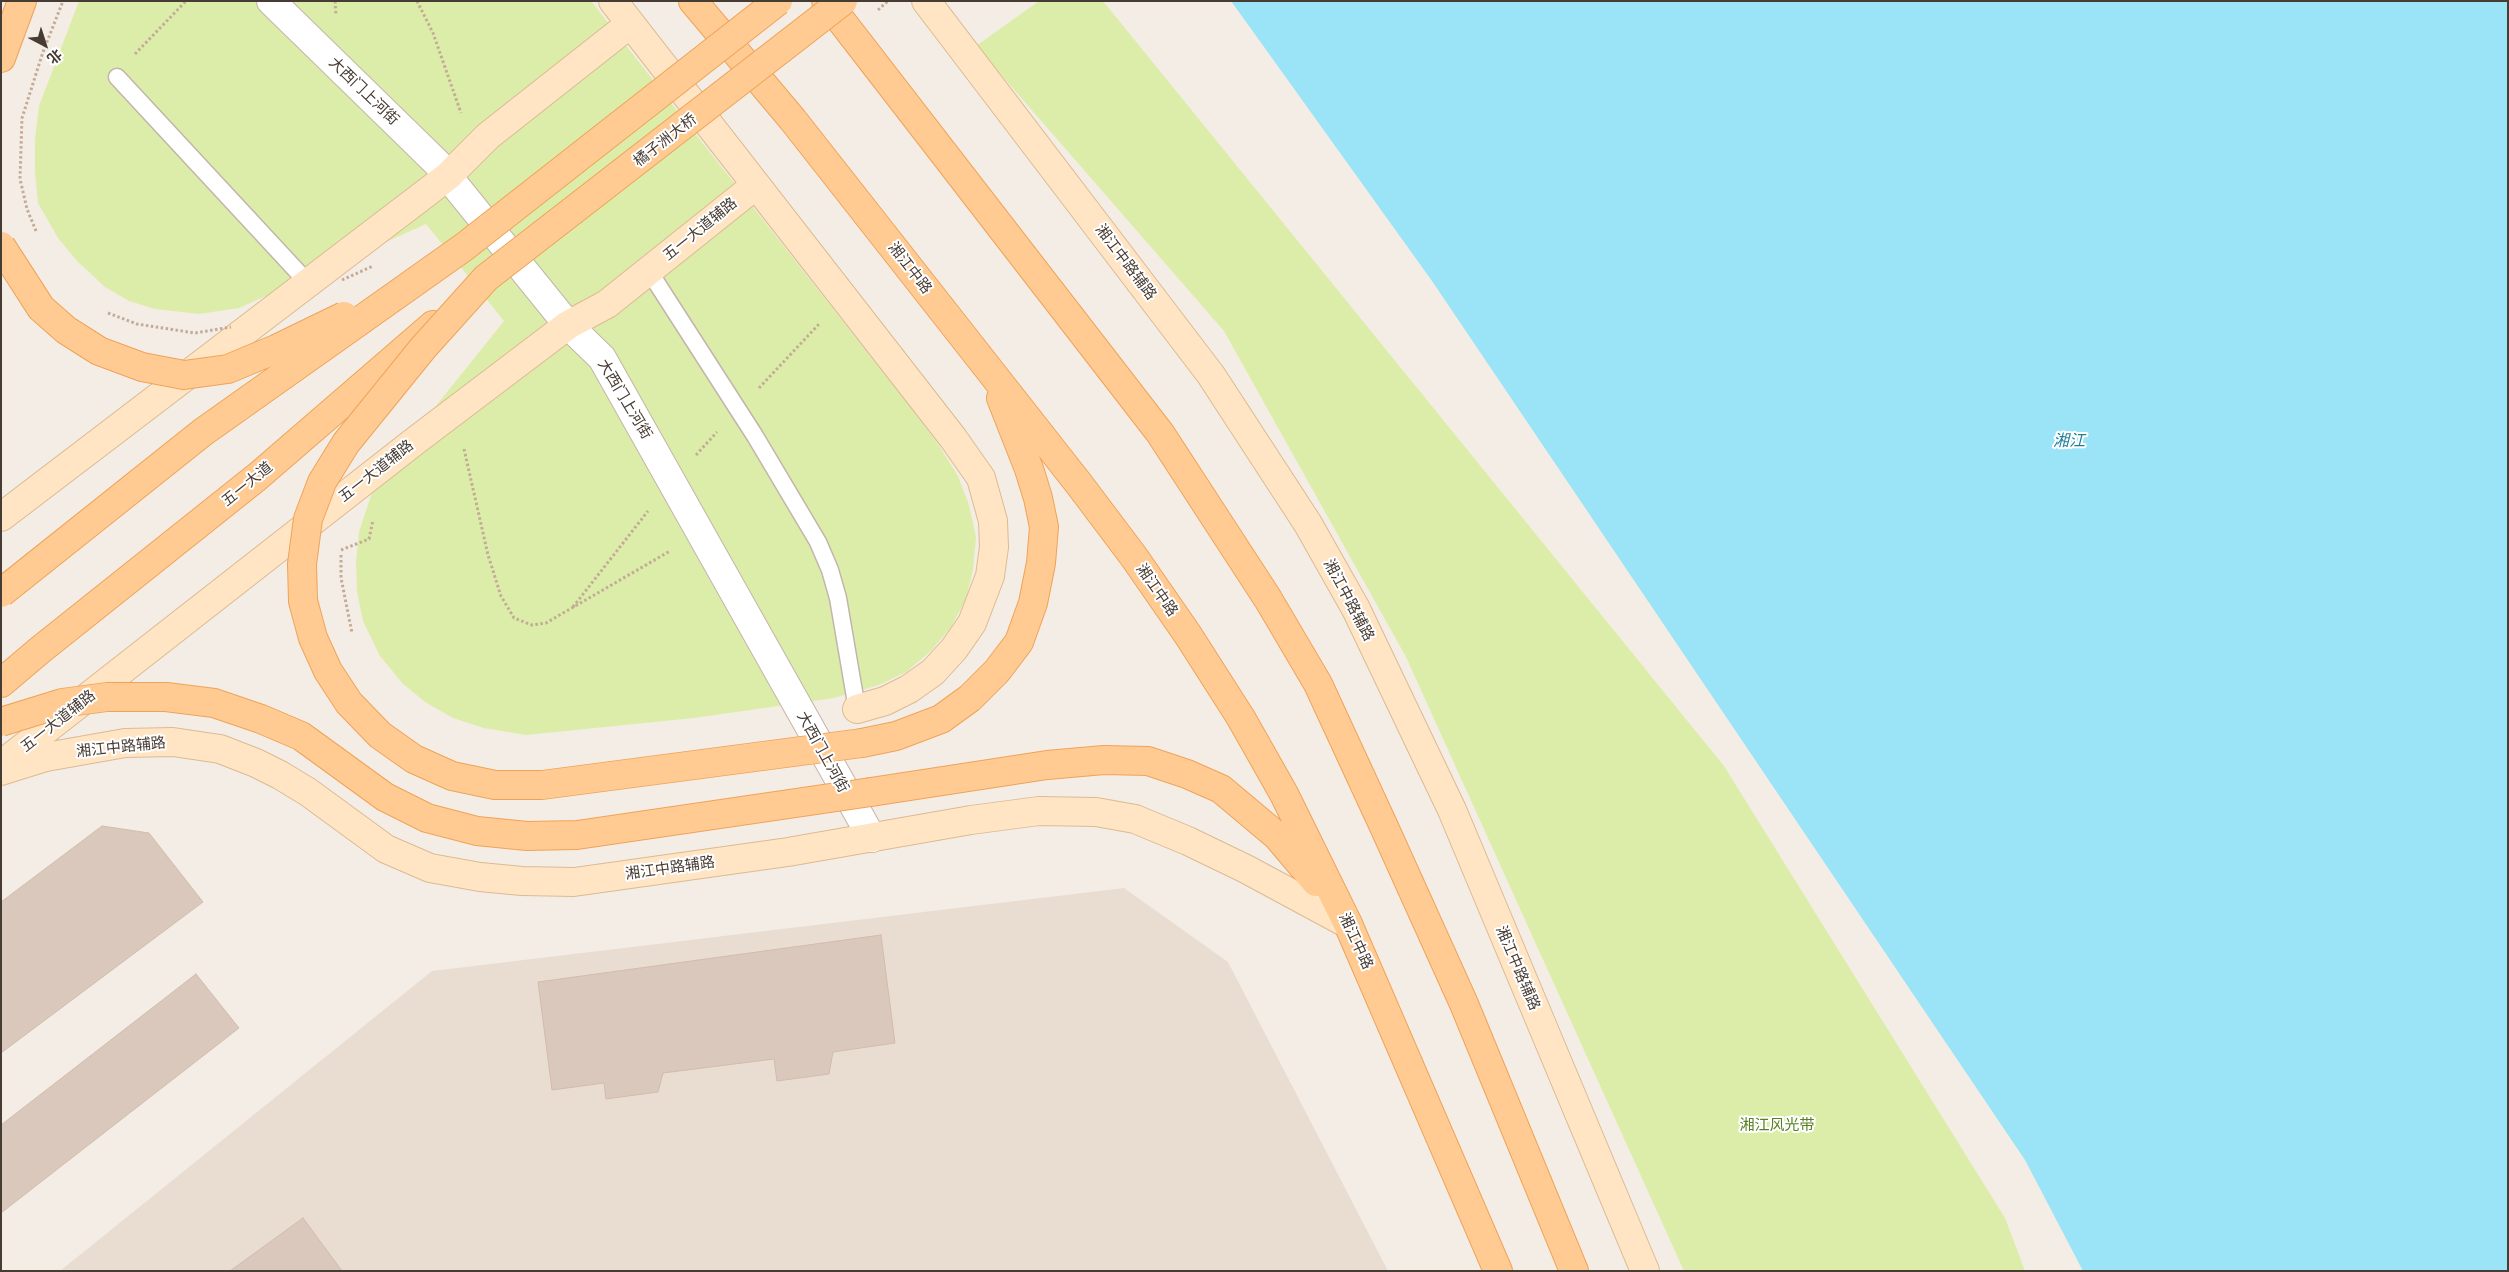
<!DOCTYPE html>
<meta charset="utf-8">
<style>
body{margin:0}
#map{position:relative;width:2509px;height:1272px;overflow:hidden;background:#f4ede5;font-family:Lato,"Noto Sans SC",sans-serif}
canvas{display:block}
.frame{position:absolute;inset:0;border:2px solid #473c34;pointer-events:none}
.north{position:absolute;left:20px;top:20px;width:50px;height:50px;-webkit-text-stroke:4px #fff;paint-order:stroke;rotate:140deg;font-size:14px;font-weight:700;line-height:20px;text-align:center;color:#473c34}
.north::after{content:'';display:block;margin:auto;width:18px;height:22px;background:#473c34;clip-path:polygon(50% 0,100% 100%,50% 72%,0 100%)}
</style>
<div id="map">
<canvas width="2509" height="1272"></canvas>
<div class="frame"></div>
<div class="north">北</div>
</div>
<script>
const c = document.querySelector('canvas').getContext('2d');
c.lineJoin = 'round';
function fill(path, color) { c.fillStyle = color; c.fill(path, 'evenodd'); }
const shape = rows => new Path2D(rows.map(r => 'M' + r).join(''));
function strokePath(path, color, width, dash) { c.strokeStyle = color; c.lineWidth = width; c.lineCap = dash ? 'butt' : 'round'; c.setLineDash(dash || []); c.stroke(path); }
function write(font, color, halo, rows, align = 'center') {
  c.font = font + ' Lato,"Noto Sans SC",sans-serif'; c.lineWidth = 4; c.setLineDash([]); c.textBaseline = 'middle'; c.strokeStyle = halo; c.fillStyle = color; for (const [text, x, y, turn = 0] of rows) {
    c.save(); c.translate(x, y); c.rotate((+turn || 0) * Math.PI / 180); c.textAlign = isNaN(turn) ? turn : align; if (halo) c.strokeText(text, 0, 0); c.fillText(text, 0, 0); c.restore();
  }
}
const residential = shape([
 [1124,888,1228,962,1388,1271,60,1271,432,971]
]);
const green = shape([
 [79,1,591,1,911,408,938,444,958,476,969,505,976,537,973,570,966,599,951,627,931,651,906,672,879,685,834,698,694,718,526,735,484,728,453,718,425,702,403,684,380,656,363,621,357,592,356,562,359,532,371,495,387,467,504,321,426,224,239,308,199,314,155,309,129,301,105,287,78,262,58,238,38,203,35,173,35,139,39,106],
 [1039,1,1103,1,1724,766,2005,1218,2025,1271,1684,1271,1406,657,1224,331,976,46]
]);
const water = shape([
 [1231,1,2508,1,2508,1271,2083,1271,2025,1160,1432,281]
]);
const building = shape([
 [102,826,149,833,203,902,1,1053,1,902,102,826],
 [881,935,895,1043,833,1052,829,1074,777,1081,774,1059,663,1073,658,1092,606,1099,604,1083,552,1090,538,982,881,935],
 [196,974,239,1028,1,1213,1,1125,196,974],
 [303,1218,342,1271,230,1271,303,1218]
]);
const path = shape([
 [335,1,336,15],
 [417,1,433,33,461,113],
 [135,54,186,1],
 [759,388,820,323],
 [464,449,488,555,501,596,514,618,532,625,546,623,670,551],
 [696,455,717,432],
 [341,550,369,539,373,520],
 [573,607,648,511]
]);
const lane = shape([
 [117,77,309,284],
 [649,271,755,436,818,542,830,570,838,598,857,709]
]);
const street = shape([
 [271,1,437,163,568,325,602,358,872,838]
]);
const secondary = shape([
 [613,1,953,438,981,478,993,521,994,547,990,576,972,623,954,649,933,672,909,689,885,701,857,709],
 [926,1,1211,375,1308,524,1356,609,1452,810,1645,1271],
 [1,517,426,193,448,176,488,136,630,24],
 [2,764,415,441,568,325,607,304,756,185],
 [1,771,46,757,125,743,173,742,220,749,256,763,280,775,308,792,386,849,430,868,480,877,522,881,574,882,788,852,971,820,1039,811,1096,812,1135,819,1188,841,1246,869,1348,924]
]);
const primary = shape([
 [693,1,793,120,1079,484,1134,557,1188,635,1241,718,1284,794,1348,924,1498,1271],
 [826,1,1160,433,1268,599,1318,684,1385,829,1464,1004,1574,1271],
 [1,58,22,1],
 [1,683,40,650,257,477,433,325],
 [862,743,896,736,941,719,970,698,997,671,1019,642,1033,603,1041,563,1044,527,1038,498,1029,469,1001,398],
 [871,792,1047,765,1104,760,1148,761,1187,774,1221,789,1277,836,1316,882]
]);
const pathBridge = shape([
 [878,10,888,1],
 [36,231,27,209,20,179,22,118,43,52,63,1],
 [342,280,373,266],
 [108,313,137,324,195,333,231,327],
 [341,555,341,578,352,633]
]);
const primaryBridge = shape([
 [843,1,486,278,423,348,346,443,322,482,308,519,302,564,303,601,313,638,328,671,349,703,380,735,414,759,452,776,495,785,542,785,862,743],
 [1,246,41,308,66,330,99,351,142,367,184,375,228,369,276,349,344,316],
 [1,593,203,432,464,247,778,1],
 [1,722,62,703,107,697,166,697,214,703,261,719,301,736,385,797,427,818,477,831,527,836,577,835,871,792]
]);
const streetNames = [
 ["大西门上河街",364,91,44],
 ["橘子洲大桥",665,140,-38],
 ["五一大道辅路",700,229,-39],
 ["湘江中路辅路",1126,262,53],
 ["湘江中路",910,268,52],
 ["大西门上河街",625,399,59],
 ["五一大道辅路",376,471,-38],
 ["五一大道",247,484,-39],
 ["湘江中路",1157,590,55],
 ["湘江中路辅路",1349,600,62],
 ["五一大道辅路",58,721,-38],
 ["湘江中路辅路",121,747,-6],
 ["大西门上河街",823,752,61],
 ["湘江中路辅路",670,868,-8],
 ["湘江中路",1356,941,65],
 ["湘江中路辅路",1518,968,67]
];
const parkNames = [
 ["湘江风光带",1777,1125]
];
const waterNames = [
 ["湘江",2069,441]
];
fill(residential, '#e9ddd2');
fill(green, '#dceda9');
fill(water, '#9be4f7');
fill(building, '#dac8bc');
strokePath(building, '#d2bcac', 1);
strokePath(lane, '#c4b5aa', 19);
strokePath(street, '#c4b5aa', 30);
strokePath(secondary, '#dcba92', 30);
strokePath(primary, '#efa358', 30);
strokePath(path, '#c4ab96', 3, [2.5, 2.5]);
strokePath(lane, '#fff', 16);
strokePath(street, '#fff', 28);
strokePath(secondary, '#ffe5c4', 28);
strokePath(primary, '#ffcb93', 28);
strokePath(primaryBridge, '#efa358', 30, []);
strokePath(pathBridge, '#c4ab96', 3, [2.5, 2.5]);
strokePath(primaryBridge, '#ffcb93', 28);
write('15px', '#473c34', '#fff', streetNames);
write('15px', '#577f21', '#fff', parkNames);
write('italic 16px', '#1f7f9b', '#fff', waterNames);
</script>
